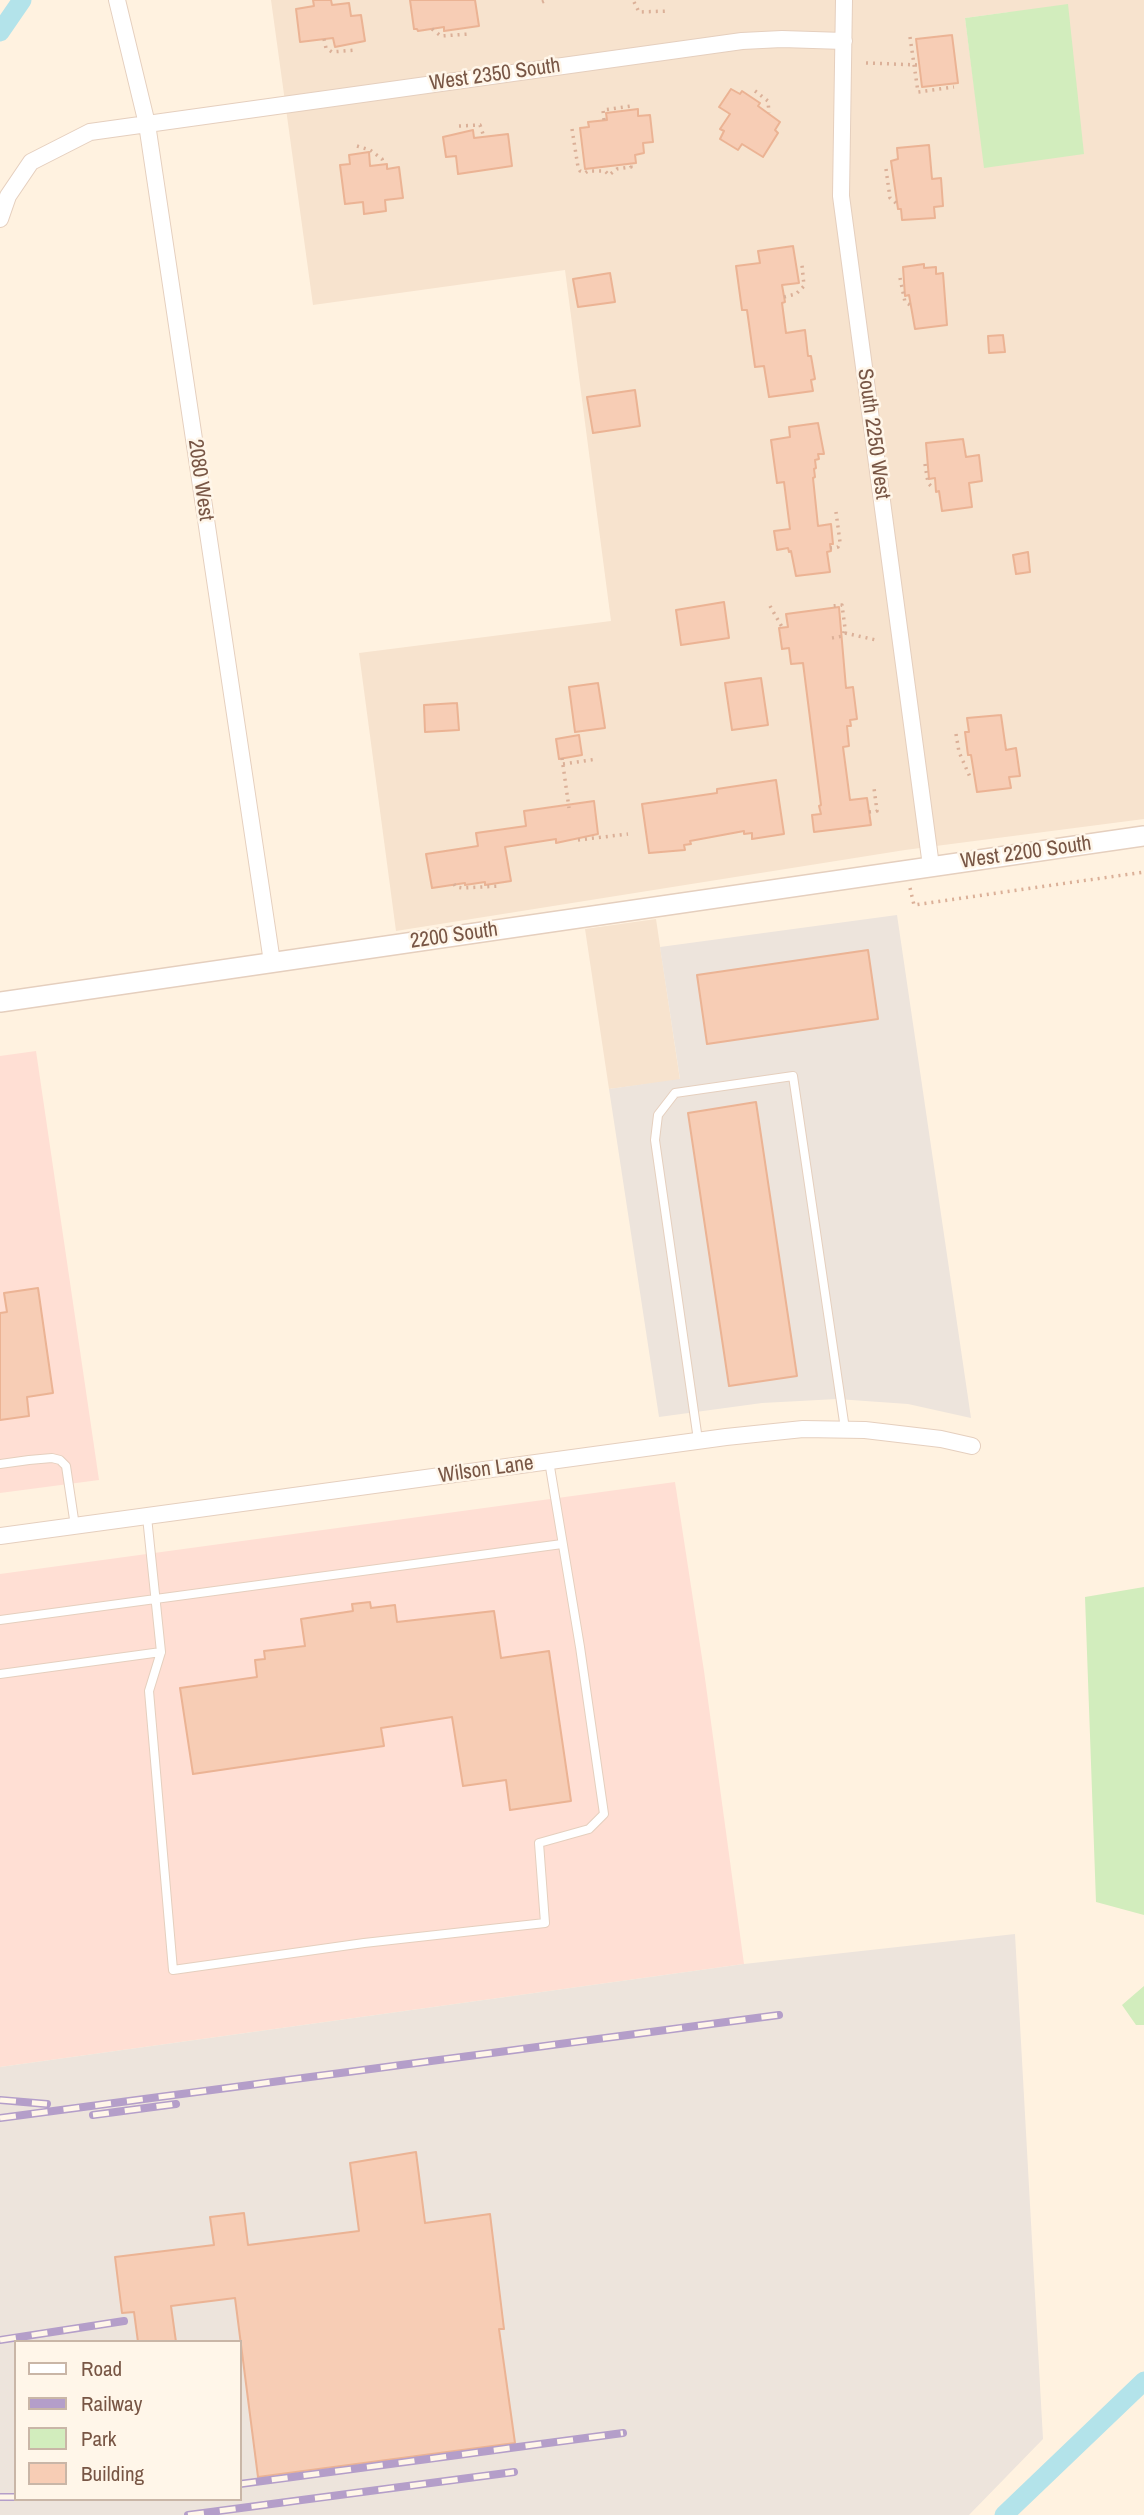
<!DOCTYPE html>
<style>
body{margin:0}
#map{position:relative;width:1144px;height:2515px;overflow:hidden;background:#fff2e0;font-family:"Archivo Narrow",sans-serif}
canvas{display:block}
.legend{position:absolute;left:14px;top:2340px;width:228px;height:161px;box-sizing:border-box;background:#fff6e9;border:2px solid #c9b6a7;margin:0;padding:9px 12px;list-style:none;font-size:21px;color:#785645}
.legend li{display:flex;align-items:center;gap:14px;height:35px}
.legend b{width:35px;border:2px solid #c9b6a7}
</style>
<div id="map">
<canvas width="1144" height="2515"></canvas>
<ul class="legend">
<li><b style="height:9px;background:#fff"></b>Road</li>
<li><b style="height:9px;background:#b49ec9"></b>Railway</li>
<li><b style="height:19px;background:#d2edbd"></b>Park</li>
<li><b style="height:19px;background:#f7cdb5"></b>Building</li>
</ul>
</div>
<script>
const c = document.querySelector('canvas').getContext('2d');
c.lineJoin = 'round';
function fill(path, color) { c.fillStyle = color; c.fill(path, 'evenodd'); }
const shape = rows => new Path2D(rows.map(r => 'M' + r).join(''));
function strokePath(path, color, width, dash) { c.strokeStyle = color; c.lineWidth = width; c.lineCap = dash ? 'butt' : 'round'; c.setLineDash(dash || []); c.stroke(path); }
function write(font, color, halo, rows, align = 'center') {
  c.font = font + ' "Archivo Narrow",sans-serif'; c.lineWidth = 5; c.setLineDash([]); c.textBaseline = 'middle'; c.strokeStyle = halo; c.fillStyle = color; for (const [text, x, y, turn = 0] of rows) {
    c.save(); c.translate(x, y); c.rotate((+turn || 0) * Math.PI / 180); c.textAlign = isNaN(turn) ? turn : align; if (halo) c.strokeText(text, 0, 0); c.fillText(text, 0, 0); c.restore();
  }
}
const residential = shape([
 [271,0,1144,0,1144,819,905,850,396,931,359,653,611,621,565,270,313,305],
 [1010,12,985,168,965,18],
 [656,919,680,1080,609,1089,585,929]
]);
const commercial = shape([
 [36,1051,99,1480,0,1493,0,1056],
 [675,1482,704,1671,744,1964,0,2067,0,1574]
]);
const industrial = shape([
 [897,915,971,1418,908,1404,837,1399,762,1403,659,1417,609,1089,680,1079,660,947],
 [1015,1934,1043,2439,969,2515,0,2515,0,2067,744,1964],
 [16,2342,240,2342,240,2499,16,2499]
]);
const green = shape([
 [1068,4,1084,154,984,168,965,18],
 [1144,1587,1144,1915,1096,1902,1085,1597],
 [1144,1986,1144,2025,1136,2025,1122,2005]
]);
const canal = shape([
 [0,32,22,0],
 [1004,2515,1144,2381]
]);
const building = shape([
 [313,0,331,0,332,5,349,3,351,16,361,15,365,41,335,47,333,38,300,42,296,9,314,6,313,0],
 [410,0,475,0,479,26,444,31,444,27,418,31,417,29,414,29,410,0],
 [952,35,958,83,922,87,916,39,952,35],
 [731,89,740,94,742,91,760,103,758,106,780,122,775,130,778,133,763,157,742,144,738,150,720,139,724,131,720,129,730,114,719,107,731,89],
 [638,109,638,116,650,115,653,142,643,143,644,153,635,155,636,163,585,169,580,128,589,127,588,122,607,120,606,113,638,109],
 [473,130,474,138,508,134,512,166,458,174,456,156,446,157,443,137,473,130],
 [929,145,932,179,941,178,943,206,934,207,935,218,902,220,901,209,898,209,891,161,898,159,897,148,929,145],
 [369,152,370,166,387,164,387,169,399,167,403,198,385,200,386,211,364,214,363,202,345,204,340,165,350,164,349,155,369,152],
 [793,246,799,283,782,285,785,302,782,303,786,333,805,330,808,356,811,356,815,379,811,380,813,391,769,397,764,366,755,367,747,310,742,310,736,266,760,263,758,251,793,246],
 [924,264,924,268,936,267,936,274,943,273,947,325,915,329,909,295,905,296,903,267,924,264],
 [610,273,615,302,578,307,573,279,610,273],
 [1003,335,1005,352,989,353,988,336,1003,335],
 [635,390,640,426,593,433,587,397,635,390],
 [818,423,824,454,818,454,819,459,815,460,816,468,814,469,815,477,813,478,818,526,831,524,833,544,830,544,831,551,827,552,830,572,796,576,791,551,789,552,788,548,777,550,774,531,790,529,784,482,777,483,771,440,790,437,789,427,818,423],
 [963,439,966,457,979,455,982,481,969,483,972,507,942,511,939,491,936,492,935,478,929,479,926,443,963,439],
 [1028,552,1030,572,1016,574,1013,555,1028,552],
 [724,602,729,638,681,645,676,610,724,602],
 [839,607,846,688,853,687,857,719,850,720,851,726,847,726,849,746,843,747,850,800,867,798,871,825,814,832,812,815,821,814,819,806,821,805,803,663,791,664,789,648,782,649,779,628,788,627,786,614,839,607],
 [761,678,768,725,732,730,725,683,761,678],
 [598,683,605,728,575,732,569,687,598,683],
 [457,703,459,730,425,732,424,705,457,703],
 [1001,715,1006,750,1016,748,1020,776,1009,777,1011,788,977,792,971,755,968,755,965,732,969,732,967,718,1001,715],
 [579,735,582,755,559,759,556,739,579,735],
 [776,780,784,834,752,839,752,833,744,834,744,831,690,841,691,844,684,845,685,850,649,853,642,804,717,793,717,789,776,780],
 [594,801,598,834,556,843,556,839,505,847,511,881,485,885,485,882,465,885,465,883,432,888,426,854,478,846,476,833,526,826,524,811,594,801],
 [868,950,878,1019,707,1044,697,975,868,950],
 [756,1102,797,1376,729,1386,688,1113,756,1102],
 [38,1288,53,1393,27,1397,29,1416,0,1420,0,1313,7,1312,4,1293,38,1288],
 [370,1602,371,1608,395,1605,397,1622,494,1611,501,1658,549,1651,571,1801,510,1810,506,1780,463,1786,452,1717,381,1728,384,1746,193,1774,180,1688,257,1677,255,1660,265,1659,264,1651,305,1646,301,1619,353,1611,352,1604,370,1602],
 [416,2152,425,2223,490,2214,504,2329,499,2329,515,2443,258,2477,235,2298,171,2306,176,2342,138,2342,134,2312,122,2313,115,2257,214,2245,210,2217,244,2213,248,2245,359,2231,350,2163,416,2152]
]);
const path = shape([
 [542,2,547,0],
 [634,2,639,12,669,11],
 [432,29,441,36,469,34],
 [910,37,918,92,954,87],
 [324,39,326,48,332,52,355,50],
 [866,63,919,65],
 [755,91,768,101,769,113],
 [604,120,603,110,631,106],
 [459,126,480,125,484,137],
 [572,129,578,167,580,171,585,173,588,171,605,171,609,175,617,169,631,167,630,163],
 [357,146,370,150,382,159,384,164],
 [886,169,890,198,897,204],
 [900,278,905,302,912,306],
 [784,297,796,294,804,286,802,265],
 [925,464,928,483,931,486,935,487],
 [830,548,838,547,840,542,836,512],
 [770,606,782,627],
 [845,633,876,640],
 [832,638,843,636,845,628,842,605,832,606],
 [956,734,959,752,970,777,973,776],
 [562,758,569,808],
 [563,764,597,759],
 [869,812,877,811,874,788],
 [578,840,628,834],
 [454,884,456,887,463,888,500,886],
 [910,888,914,905,1144,872]
]);
const service = shape([
 [698,1440,655,1140,658,1115,675,1093,793,1076,845,1429],
 [0,1464,29,1460,52,1458,60,1460,66,1466,75,1526],
 [147,1517,161,1652,149,1691,173,1970,364,1943,545,1923,539,1843,589,1829,604,1814,580,1647,549,1461],
 [0,1620,562,1544],
 [0,1674,161,1652]
]);
const minor = shape([
 [117,0,147,124,272,962],
 [844,0,841,196,931,866],
 [0,219,8,196,31,162,90,132,742,41,782,39,844,41],
 [0,1536,726,1437,803,1429,865,1430,941,1439,972,1446]
]);
const tertiary = shape([
 [0,1002,1144,836]
]);
const rail = shape([
 [0,2100,47,2104],
 [93,2115,176,2104],
 [0,2118,779,2015],
 [0,2340,124,2321],
 [240,2484,623,2433],
 [0,2497,16,2497],
 [188,2515,514,2472]
]);
const streetNames = [
 ["West 2350 South",495,75,-8],
 ["South 2250 West",873,434,82],
 ["2080 West",200,480,82],
 ["West 2200 South",1026,853,-8],
 ["2200 South",454,936,-8],
 ["Wilson Lane",486,1470,-8]
];
fill(residential, '#f7e3ce');
fill(commercial, '#ffdfd4');
fill(industrial, '#ede4dc');
fill(green, '#d2edbd');
strokePath(canal, '#b3e3ea', 19);
fill(building, '#f7cdb5');
strokePath(building, '#ebb394', 2);
strokePath(service, '#e5cfbe', 10);
strokePath(minor, '#e5cfbe', 18);
strokePath(tertiary, '#e5cfbe', 22);
strokePath(path, '#dbb098', 3.5, [2, 5]);
strokePath(service, '#fff', 8);
strokePath(minor, '#fff', 16);
strokePath(tertiary, '#fff', 19);
strokePath(rail, '#b49ec9', 8);
strokePath(rail, '#fff6e9', 5, [16]);
write('21px', '#785645', '#fff6e9', streetNames);
</script>
